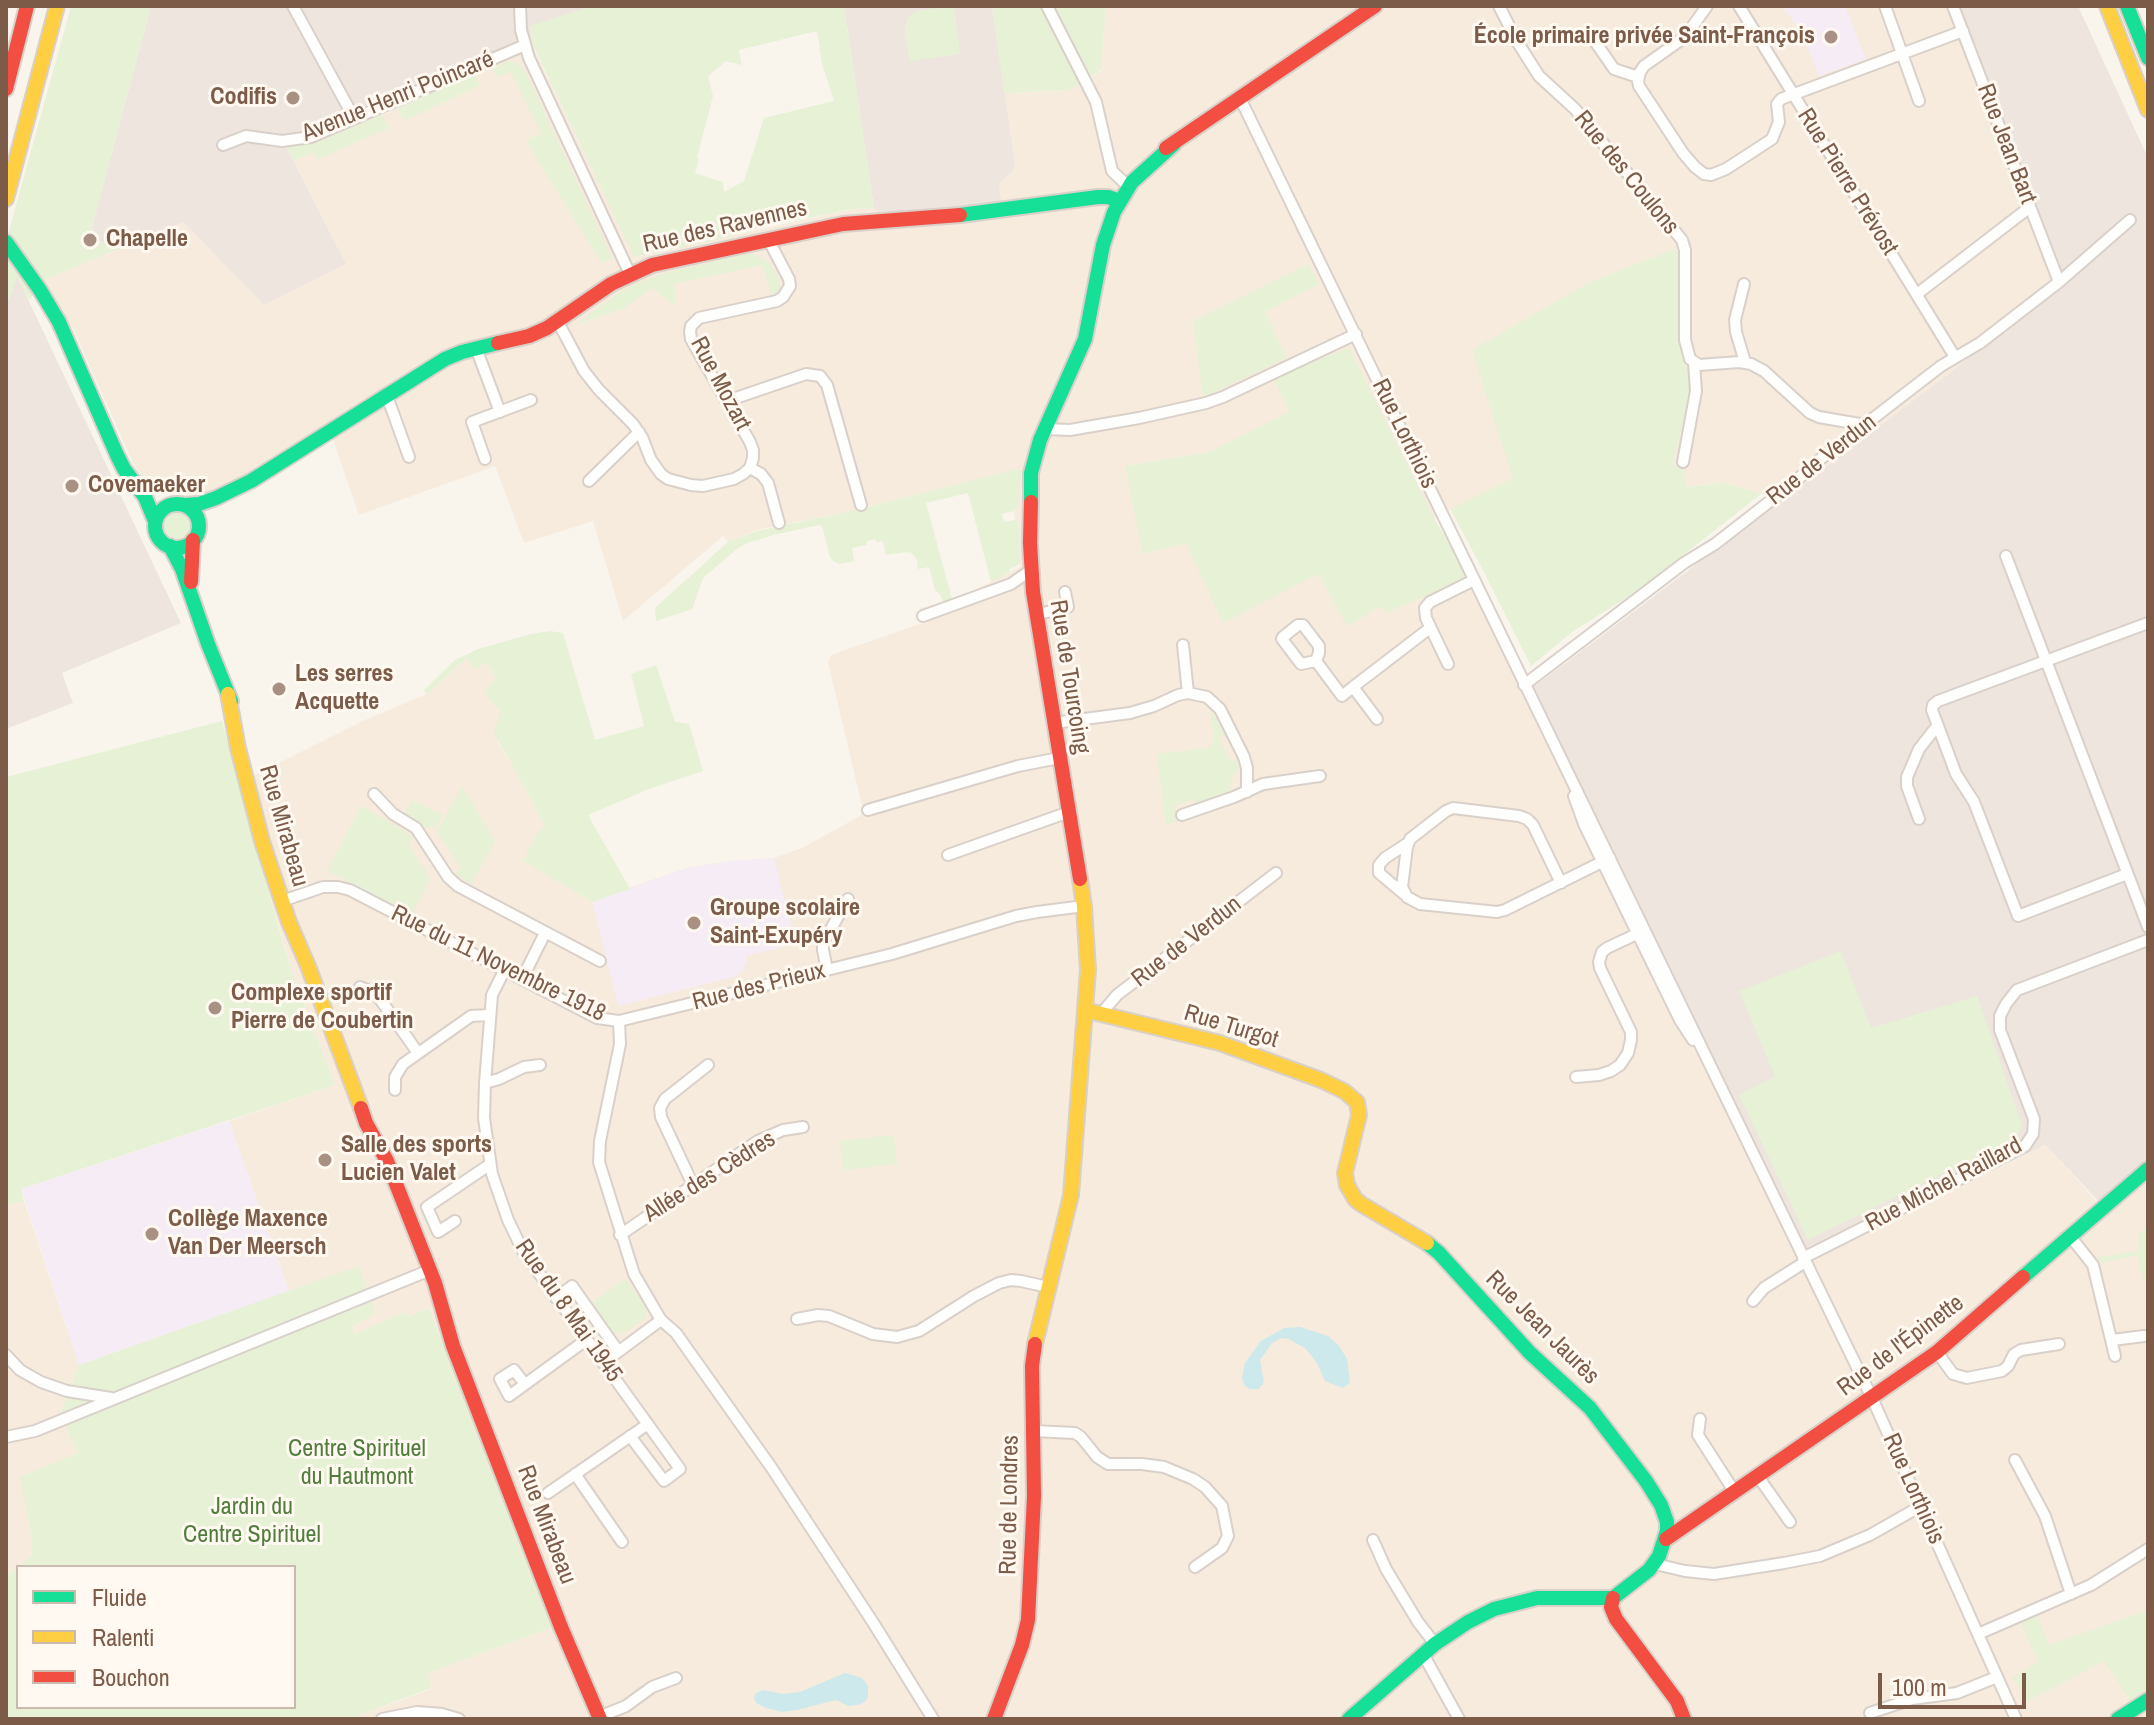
<!DOCTYPE html>
<meta charset="utf-8">
<style>
body{margin:0}
#map{position:relative;width:2154px;height:1725px;overflow:hidden;background:#f9f5ed;font-family:"Archivo Narrow",sans-serif}
canvas{display:block}
.frame{position:absolute;inset:0;border:8px solid #7c5b49;pointer-events:none}
.legend{position:absolute;left:16px;top:1565px;width:280px;height:144px;box-sizing:border-box;background:#fff9f1;border:2px solid #cbbaae;margin:0;padding:10px 14px;list-style:none;font-size:24px;color:#7c5b49}
.legend li{display:flex;align-items:center;gap:16px;height:40px}
.legend b{width:40px;border:2px solid #cbbaae}
.scale{position:absolute;left:1878px;top:1673px;width:148px;height:36px;box-sizing:border-box;border:4px solid #7c5b49;border-top:0;padding-left:10px;font-size:24px;line-height:28px;white-space:nowrap;color:#7c5b49;-webkit-text-stroke:6px #fff9f1;paint-order:stroke}
</style>
<div id="map">
<canvas width="2154" height="1725"></canvas>
<div class="frame"></div>
<ul class="legend">
<li><b style="height:10px;background:#16e098"></b>Fluide</li>
<li><b style="height:10px;background:#ffcf43"></b>Ralenti</li>
<li><b style="height:10px;background:#f24e42"></b>Bouchon</li>
</ul>
<div class="scale">100 m</div>
</div>
<script>
const c = document.querySelector('canvas').getContext('2d');
c.lineJoin = 'round';
function fill(path, color) { c.fillStyle = color; c.fill(path, 'evenodd'); }
const shape = rows => new Path2D(rows.map(r => 'M' + r).join(''));
function strokePath(path, color, width, dash) { c.strokeStyle = color; c.lineWidth = width; c.lineCap = dash ? 'butt' : 'round'; c.setLineDash(dash || []); c.stroke(path); }
function write(font, color, halo, rows, align = 'center') {
  c.font = font + ' "Archivo Narrow",sans-serif'; c.lineWidth = 6; c.setLineDash([]); c.textBaseline = 'middle'; c.strokeStyle = halo; c.fillStyle = color; for (const [text, x, y, turn = 0] of rows) {
    c.save(); c.translate(x, y); c.rotate((+turn || 0) * Math.PI / 180); c.textAlign = isNaN(turn) ? turn : align; if (halo) c.strokeText(text, 0, 0); c.fillText(text, 0, 0); c.restore();
  }
}
const residential = shape([
 [1106,6,1955,6,2061,274,1954,370,1782,500,1725,483,1685,487,1673,464,1690,395,1688,369,1685,364,1513,478,1434,518,1349,348,1274,376,1289,412,1209,452,1125,466,1144,554,1186,542,1318,574,1381,606,1469,578,1523,695,1800,1262,2047,1145,2108,1215,2148,1176,2148,1719,349,1719,431,1689,428,1673,553,1627,429,1308,408,1317,405,1313,355,1334,352,1326,373,1315,374,1311,359,1267,289,1291,229,1121,335,1085,294,978,267,888,239,783,365,720,427,694,468,657,486,663,496,678,500,711,498,743,509,759,547,829,524,861,591,901,687,868,730,861,774,858,802,848,860,816,863,810,828,662,831,655,925,622,920,608,945,602,977,589,1020,567,1019,523,1015,520,1014,511,1017,507,1013,470,851,511,757,530,728,542,723,536,623,621,593,521,524,543,495,466,359,515,328,425,252,471,199,498,171,496,143,485,74,331,44,280,183,222,264,305,346,264,287,147,310,142,398,109,489,66,534,49,635,257,852,209,874,208,878,212,934,211,1001,202,999,187,1001,181,1011,173,1015,165,1004,93,1069,90,1101,71],
 [24,1201,79,1365,60,1414,78,1453,30,1527,32,1555,6,1577,6,1205]
]);
const industrial = shape([
 [151,6,592,6,531,41,534,49,513,56,398,109,382,114,344,131,287,148,346,264,264,305,183,222,121,248,98,241,92,227],
 [844,6,992,6,1015,165,1011,173,1001,181,999,187,1001,202,934,211,878,212,874,208],
 [1955,6,2078,6,2148,158,2148,1163,2098,1201,2046,1145,1800,1262,1523,695,1954,370,2061,274],
 [17,276,181,623,62,673,73,703,6,729,6,307]
]);
const education = shape([
 [1782,6,1845,6,1866,59,1819,76,1798,24,1796,25],
 [774,858,796,944,746,956,747,962,744,968,745,971,739,972,737,976,618,1006,592,902,687,868,730,861],
 [229,1121,289,1291,79,1365,21,1189]
]);
const green = shape([
 [71,6,151,6,92,227,98,241,121,248,44,280,29,300,17,277,6,307,6,242],
 [592,6,844,6,874,208,852,209,760,228,713,241,634,257,531,41,530,26],
 [817,31,822,64,834,101,764,118,744,181,724,192,723,182,695,173,699,159,697,158,713,96,708,76,726,61,742,65,739,50],
 [954,6,960,54,910,61,904,33,908,17,914,12,922,10],
 [992,6,1106,6,1101,70,1069,90,1004,93],
 [509,61,517,63,526,73,612,258,602,264,526,141,541,133,511,72,498,77,493,68],
 [473,73,480,85,404,121,398,109],
 [382,114,389,128,318,159,314,152,293,161,287,147,344,131],
 [1675,249,1680,258,1685,364,1688,369,1690,395,1673,464,1684,469,1686,487,1725,483,1761,494,1669,566,1650,583,1572,632,1531,666,1484,572,1450,509,1513,478,1472,350,1590,282],
 [751,253,770,263,779,278,781,290,772,296,762,265,674,284,676,301,673,304,652,288,625,308,575,325,620,292,638,283,660,274],
 [1308,264,1319,284,1265,312,1287,358,1203,397,1193,321],
 [1349,348,1434,518,1469,578,1386,613,1381,606,1347,626,1318,574,1223,623,1186,543,1143,554,1125,466,1209,452,1289,412,1273,376],
 [1013,470,1022,470,1017,507,1014,511,1002,514,1004,522,1015,520,1019,523,1020,564,1009,569,1010,572,991,582,968,493,926,503,952,599,943,602,940,594,935,590,929,567,918,569,917,560,912,553,907,552,886,555,883,541,877,542,875,539,867,541,867,545,852,548,854,561,839,564,833,561,830,557,822,526,819,525,773,535,748,543,738,548,703,578,692,609,656,621,655,608,728,542,757,531,851,511],
 '164 526a13 13 0 1 1 26 0a13 13 0 1 1-26 0Z',
 [550,631,563,633,595,740,644,726,631,674,656,665,675,722,689,724,703,771,649,789,588,815,630,889,592,902,523,861,539,830,546,828,509,759,494,734,500,711,484,693,496,678,486,663,474,669,467,658,427,694,424,690,455,660,478,649,531,634],
 [1210,708,1225,735,1219,738,1231,762,1238,759,1239,767,1229,784,1231,791,1227,796,1197,806,1194,799,1174,806,1178,820,1166,825,1157,754,1209,748,1214,740],
 [222,721,281,937,294,978,335,1085,21,1189,24,1201,6,1205,6,777],
 [462,786,495,841,471,884,455,874,461,868,437,832],
 [412,800,442,815,435,829,433,826,426,828,405,812],
 [361,806,400,828,413,838,408,844,430,879,412,914,327,871],
 [1841,951,1871,1028,1977,996,2022,1125,2017,1137,1808,1240,1739,1095,1775,1077,1739,991],
 [894,1135,897,1164,844,1170,840,1141],
 [2148,1226,2148,1278,2143,1279,2137,1255,2100,1263,2098,1257,2138,1251,2139,1234],
 [359,1266,375,1311,373,1315,352,1326,355,1334,405,1312,408,1317,429,1308,553,1627,428,1673,431,1688,349,1719,6,1719,6,1577,32,1555,30,1527,20,1477,78,1453,60,1414,79,1365],
 [18,1567,294,1567,294,1707,18,1707],
 [625,1279,645,1307,646,1315,645,1319,627,1331,617,1334,611,1331,592,1302],
 [2148,1610,2148,1693,2132,1703,2104,1661,2028,1701,2012,1678,2038,1662,2021,1623,2037,1616,2049,1645]
]);
const water = shape([
 [1300,1327,1328,1336,1339,1346,1347,1359,1350,1383,1343,1388,1325,1381,1317,1363,1305,1348,1289,1339,1281,1338,1272,1343,1260,1360,1264,1382,1259,1389,1250,1389,1244,1385,1242,1378,1245,1363,1261,1341,1284,1328],
 [845,1673,862,1678,868,1686,868,1696,866,1701,858,1705,848,1706,836,1700,797,1710,782,1712,766,1708,756,1703,754,1698,756,1693,763,1690,783,1694,800,1692]
]);
const street = shape([
 [293,6,354,118],
 [520,6,521,30,529,58,630,274],
 [1047,6,1096,102,1112,171,1129,187],
 [1499,6,1518,43,1539,76,1575,109,1682,240,1685,250,1685,340,1690,359,1699,365,1739,362,1751,364,1764,371,1810,413,1819,417,1865,425],
 [1707,6,1685,37,1644,66,1640,72,1638,81,1639,86,1683,153,1695,167,1704,174,1711,175,1726,169,1772,139,1779,122,1777,104,1781,99,1963,31],
 [1739,6,1955,357],
 [1885,6,1919,101],
 [1953,6,2059,282],
 [1596,43,1614,69,1638,77],
 [1240,98,1872,1398,2016,1719],
 [223,145,246,136,282,141,311,137,525,45],
 [1744,284,1735,320,1736,332,1745,362],
 [1917,294,2030,207],
 [558,322,584,371,599,390,633,424,642,437,651,460,661,474,668,479,691,485,703,486,734,479,743,474,750,468,753,458,753,450,750,442,691,339,690,332,691,326,699,318,777,301,783,297,790,286,789,279,768,239],
 [476,348,500,412],
 [387,396,409,457],
 [727,401,806,374,820,376,827,385,861,505],
 [1045,429,1070,430,1139,418,1206,403,1223,397,1356,334],
 [485,459,472,422,531,400],
 [1683,462,1696,391,1694,363],
 [750,468,761,474,768,483,779,523],
 [589,481,639,432],
 [2006,556,2148,927],
 [1035,615,1068,607,1065,592],
 [923,616,1011,584,1031,570],
 [1183,645,1188,693,1207,697,1220,709,1244,757,1247,768,1247,792],
 [1316,661,1301,664,1282,639,1283,637,1298,625,1303,625,1319,646,1319,653,1316,661,1342,696,1353,687],
 [1448,664,1426,618,1425,608,1430,602,1474,580],
 [1524,685,1684,563,1715,544,1796,481,1814,464,1941,366,1980,343,2059,282,2130,220],
 [1377,719,1353,687,1430,628],
 [1054,723,1130,713,1154,706,1178,695,1188,693],
 [374,794,393,814,416,828,448,877,458,886,600,961],
 [1574,796,1584,824,1626,910,1680,1020,1693,1040],
 [868,810,1018,766,1059,758],
 [1182,815,1234,797,1263,784,1320,776],
 [1919,819,1907,786,1907,777,1919,749,1937,726],
 [948,855,1069,812],
 [2127,874,2018,916,1974,802,1956,774,1932,710,1933,705,1938,701,2148,623],
 [1561,883,1533,825,1527,819,1519,816,1453,808,1446,811,1410,839,1407,847,1402,887,1407,897,1420,904,1497,912,1505,910,1610,858],
 [1404,894,1379,873,1379,865,1385,858,1408,843],
 [282,901,323,887,338,887,350,890,597,1018,619,1021,892,954,1016,916,1037,912,1084,906],
 [505,969,492,995,485,1083,484,1118,492,1174,508,1220,523,1251,680,1469,664,1481,630,1436],
 [827,970,823,950,823,943,848,899],
 [522,979,545,933],
 [360,987,372,992,380,999,418,1053],
 [1103,1015,1106,1008,1117,995,1276,873],
 [619,1021,620,1044,600,1141,599,1162,634,1274,661,1320,676,1333,771,1467,874,1624,933,1719],
 [1576,1077,1599,1075,1611,1071,1620,1065,1628,1053,1631,1040,1631,1032,1600,968,1599,962,1602,952,1607,948,1641,932],
 [485,1083,499,1079,524,1067,540,1065],
 [395,1090,395,1077,403,1064,471,1016,490,1015],
 [693,1185,661,1117,660,1108,665,1099,708,1065],
 [455,1221,438,1232,427,1207,489,1165],
 [620,1235,758,1141,783,1130,803,1127],
 [2070,1236,2093,1265,2115,1356],
 [1803,1258,2025,1146,2033,1134,2034,1119,2000,1030,2000,1016,2006,1004,2017,990,2148,940],
 [556,1298,572,1286,618,1351],
 [1753,1301,1764,1288,1805,1262],
 [797,1319,818,1315,829,1316,873,1334,897,1337,919,1331,974,1296,999,1283,1011,1280,1021,1281,1048,1287],
 [2112,1340,2144,1336],
 [1937,1352,1953,1374,1967,1378,2002,1371,2008,1366,2014,1354,2021,1350,2059,1344],
 [6,1355,20,1370,41,1382,67,1391,111,1398],
 [603,1363,661,1320],
 [525,1384,514,1370,500,1379,509,1396,586,1340],
 [1700,1419,1698,1435,1734,1491],
 [1034,1431,1075,1433,1081,1437,1097,1457,1108,1464,1142,1464,1164,1467,1193,1479,1205,1487,1222,1506,1228,1536,1222,1548,1195,1567],
 [6,1437,35,1431,430,1270],
 [2015,1460,2045,1516,2071,1594],
 [575,1474,622,1542],
 [1757,1475,1790,1522],
 [548,1493,648,1424],
 [1373,1540,1386,1569,1418,1622,1435,1644],
 [1655,1564,1685,1571,1714,1574,1784,1563,1820,1556,1870,1535,1921,1506],
 [1978,1634,2091,1585,2148,1549],
 [1423,1654,1459,1719],
 [1870,1713,1912,1699,1957,1693,1997,1677],
 [599,1717,626,1706,652,1687,676,1678],
 [382,1719,417,1712,442,1714,459,1719]
]);
const fast = shape([
 [2127,6,2148,58],
 [960,215,1098,197,1108,197,1120,201],
 [6,242,40,290,59,322,117,455,124,469,145,497,155,521],
 [1031,502,1031,473,1040,440,1085,339,1103,245,1114,212,1132,182,1174,144],
 '155 526a22 22 0 1 1 44 0a22 22 0 1 1-44 0Z',
 [185,505,199,504,216,498,251,481,445,359,462,352,498,343],
 [170,546,182,569,208,644,231,701],
 [1427,1243,1439,1253,1530,1353,1590,1408,1646,1481,1661,1505,1667,1522,1667,1531,1659,1556,1649,1570,1613,1598],
 [2023,1277,2148,1169],
 [1349,1719,1435,1644,1468,1622,1494,1609,1537,1598,1613,1598],
 [2118,1719,2148,1700]
]);
const slow = shape([
 [2107,6,2148,110],
 [6,199,57,6],
 [228,694,238,748,262,841,289,922,308,966,361,1108],
 [1085,1010,1220,1043,1321,1080,1344,1091,1357,1102,1359,1115,1345,1173,1347,1185,1355,1199,1361,1204,1427,1243],
 [1035,1344,1071,1195,1088,970,1084,906,1080,879]
]);
const jam = shape([
 [6,89,27,6],
 [1166,148,1375,6],
 [498,343,529,336,547,328,611,284,652,265,843,224,960,215],
 [1031,502,1030,543,1033,592,1080,879],
 [191,582,193,540],
 [361,1108,366,1123,387,1161,435,1283,453,1346,561,1627,600,1719],
 [1666,1539,1937,1352,2023,1277],
 [1613,1598,1611,1607,1616,1619,1677,1701,1684,1719],
 [994,1719,1022,1645,1028,1620,1034,1496,1032,1366,1035,1344]
]);
const markers = [
 [1831,37,8,"#a89182"],
 [293,98,8,"#a89182"],
 [90,240,8,"#a89182"],
 [72,486,8,"#a89182"],
 [279,689,8,"#a89182"],
 [694,923,8,"#a89182"],
 [215,1008,8,"#a89182"],
 [325,1160,8,"#a89182"],
 [152,1234,8,"#a89182"]
];
const poiNames = [
 ["École primaire privée Saint-François",1815,37,"right"],
 ["Codifis",277,98,"right"],
 ["Chapelle",106,240],
 ["Covemaeker",88,486],
 ["Les serres",295,675],
 ["Acquette",295,703],
 ["Groupe scolaire",710,909],
 ["Saint-Exupéry",710,937],
 ["Complexe sportif",231,994],
 ["Pierre de Coubertin",231,1022],
 ["Salle des sports",341,1146],
 ["Lucien Valet",341,1174],
 ["Collège Maxence",168,1220],
 ["Van Der Meersch",168,1248]
];
const streetNames = [
 ["Avenue Henri Poincaré",398,97,-22],
 ["Rue Jean Bart",2006,144,69],
 ["Rue des Coulons",1626,173,51],
 ["Rue Pierre Prévost",1847,182,58],
 ["Rue des Ravennes",725,227,-13],
 ["Rue Mozart",720,384,62],
 ["Rue Lorthiois",1404,434,64],
 ["Rue de Verdun",1822,460,-38],
 ["Rue de Tourcoing",1069,677,81],
 ["Rue Mirabeau",283,826,74],
 ["Rue de Verdun",1187,942,-38],
 ["Rue du 11 Novembre 1918",498,964,26],
 ["Rue des Prieux",759,987,-14],
 ["Rue Turgot",1231,1027,17],
 ["Allée des Cèdres",710,1177,-32],
 ["Rue Michel Raillard",1944,1185,-28],
 ["Rue du 8 Mai 1945",568,1311,55],
 ["Rue Jean Jaurès",1542,1328,45],
 ["Rue de l'Épinette",1901,1346,-37],
 ["Rue Lorthiois",1913,1489,66],
 ["Rue de Londres",1010,1505,-89],
 ["Rue Mirabeau",546,1525,69]
];
const parkNames = [
 ["Centre Spirituel",357,1450],
 ["du Hautmont",357,1478],
 ["Jardin du",252,1508],
 ["Centre Spirituel",252,1536]
];
fill(residential, '#f6ebdd');
fill(industrial, '#ede5de');
fill(education, '#f6ecf5');
fill(green, '#e6f1d6');
fill(water, '#cde9ec');
strokePath(street, '#d9d0ca', 14);
strokePath(fast, '#d9d0c9', 18);
strokePath(slow, '#d9d0c9', 18);
strokePath(jam, '#d9d0c9', 18);
strokePath(street, '#fefefc', 10);
strokePath(fast, '#16e098', 14);
strokePath(slow, '#ffcf43', 14);
strokePath(jam, '#f24e42', 14);
for (const [x, y, r, color] of markers) { const dot = new Path2D(); dot.arc(x, y, r, 0, 2 * Math.PI); c.fillStyle = color; c.fill(dot); strokePath(dot, '#fff9f1', 3); }
write('bold 24px', '#7c5b49', '#fff9f1', poiNames, 'left');
write('24px', '#7c5b49', '#fff9f1', streetNames);
write('24px', '#507d3c', '#fff9f1', parkNames);
</script>
